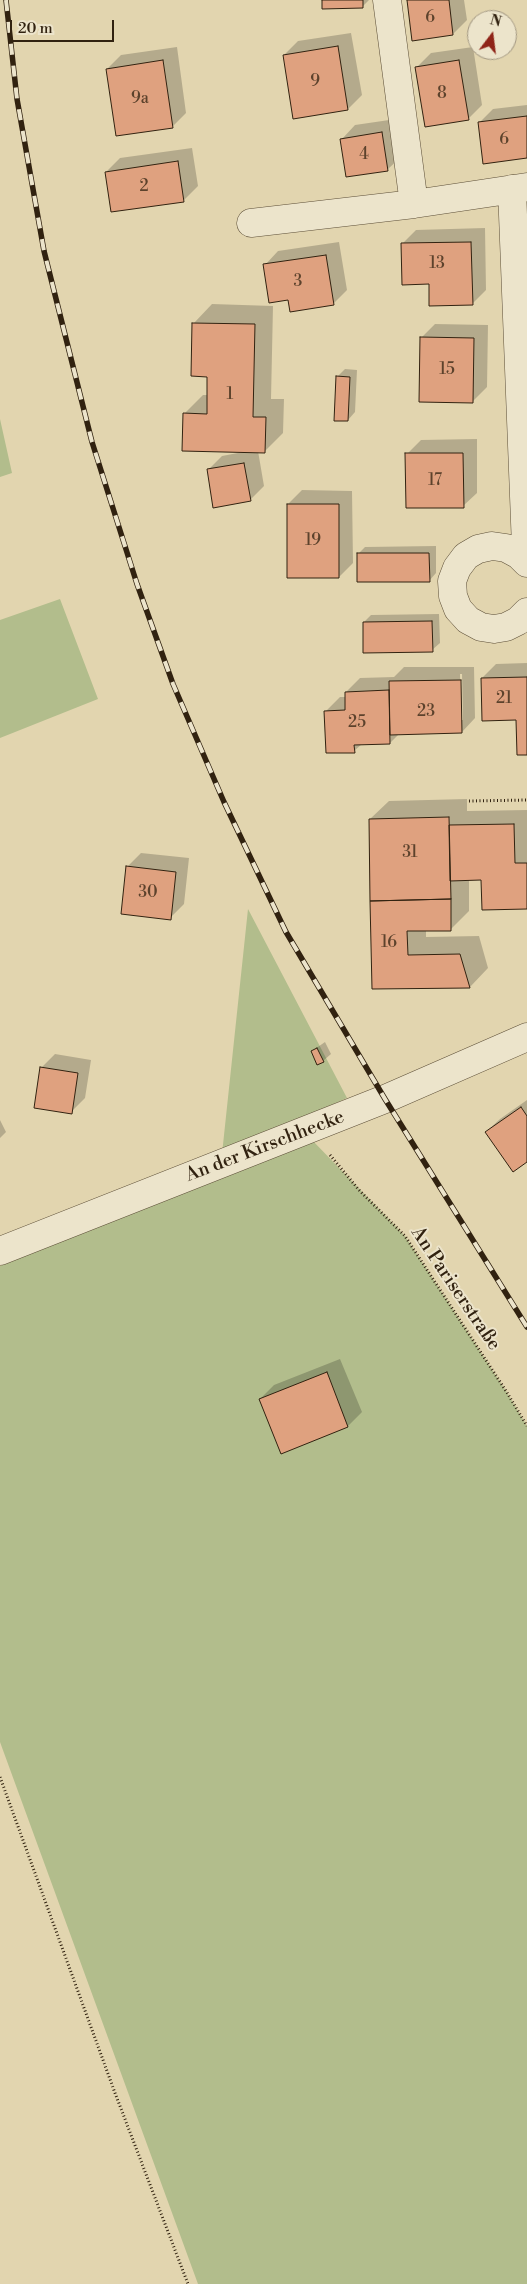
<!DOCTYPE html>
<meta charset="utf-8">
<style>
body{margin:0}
#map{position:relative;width:527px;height:2284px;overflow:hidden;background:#e2d5af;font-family:"Libre Bodoni",serif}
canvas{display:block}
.north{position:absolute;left:467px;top:10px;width:50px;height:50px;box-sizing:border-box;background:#ece4cb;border:1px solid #a19680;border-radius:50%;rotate:15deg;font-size:14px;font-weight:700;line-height:20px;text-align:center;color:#312210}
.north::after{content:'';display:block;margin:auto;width:18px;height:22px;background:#8f2418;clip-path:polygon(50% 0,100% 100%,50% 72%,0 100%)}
.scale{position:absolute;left:10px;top:20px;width:104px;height:22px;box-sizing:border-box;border:2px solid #312210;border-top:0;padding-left:6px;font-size:15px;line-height:18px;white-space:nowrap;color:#312210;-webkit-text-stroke:4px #ece4cb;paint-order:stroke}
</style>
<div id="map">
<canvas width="527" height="2284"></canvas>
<div class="north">N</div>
<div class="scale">20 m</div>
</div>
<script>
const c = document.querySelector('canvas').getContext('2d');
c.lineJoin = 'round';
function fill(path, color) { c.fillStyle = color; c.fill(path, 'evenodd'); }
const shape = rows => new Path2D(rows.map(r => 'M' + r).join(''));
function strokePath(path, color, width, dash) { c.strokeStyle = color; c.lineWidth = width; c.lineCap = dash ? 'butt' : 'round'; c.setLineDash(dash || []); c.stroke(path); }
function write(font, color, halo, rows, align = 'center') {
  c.font = font + ' "Libre Bodoni",serif'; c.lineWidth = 4; c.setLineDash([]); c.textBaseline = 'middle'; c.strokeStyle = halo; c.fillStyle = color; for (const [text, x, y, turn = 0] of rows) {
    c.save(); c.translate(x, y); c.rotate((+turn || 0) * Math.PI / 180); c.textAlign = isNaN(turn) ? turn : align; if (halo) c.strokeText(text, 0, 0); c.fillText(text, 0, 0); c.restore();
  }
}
const green = shape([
 [0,419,12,473,0,477],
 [60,599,98,699,0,738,0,620],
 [248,909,347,1098,222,1154],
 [311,1139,405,1236,506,1391,527,1426,527,2284,198,2284,0,1742,0,1266]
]);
const shadow = shape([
 [323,0,369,0,362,7],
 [408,0,464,0,467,20,453,34],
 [351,33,362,95,348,109,284,55,298,41],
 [177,47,186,113,172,127,107,69,121,55],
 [473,47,482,105,468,119,417,67,431,53],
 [527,105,527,157,479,123,493,109],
 [396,119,402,156,388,169,347,176,342,139,355,125],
 [192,148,198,186,184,200,106,172,120,158],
 [485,228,486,290,472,304,430,283,402,244,416,230],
 [339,242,347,290,333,304,289,299,265,265,278,251],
 [212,304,273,306,271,399,284,399,283,433,265,451,258,451,264,486,250,500,208,470,222,456,243,452,184,414,203,395,208,395,209,375,194,323],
 [435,324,488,325,487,387,473,401,421,338],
 [345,369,357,370,355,412,348,420,337,377],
 [477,439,477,493,463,506,407,454,421,440],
 [302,490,352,491,353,563,339,577,288,504],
 [436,546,436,573,429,581,358,554,365,547],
 [439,614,440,643,432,650,364,622,371,615],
 [527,663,527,754,517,719,482,678,496,664],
 [404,667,474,667,475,718,462,732,400,733,390,743,362,744,354,751,326,711,340,697,346,697,346,692,360,678,394,677],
 [460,674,462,674,463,720,461,720],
 [467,799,467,811,527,810,527,908,483,879,469,879,469,911,451,929,426,930,426,937,479,936,488,968,470,987,374,988,370,819,389,801],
 [141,853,189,858,184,904,170,918,127,867],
 [325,1042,331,1054,323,1061,312,1051],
 [55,1054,91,1060,85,1098,71,1112,41,1068],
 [527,1100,527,1160,486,1132,500,1119],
 [0,1120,6,1132,0,1138],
 [340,1359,362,1412,348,1426,282,1452,260,1399,274,1385]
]);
const building = shape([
 [322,0,363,0,363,8,322,9,322,0],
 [407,0,449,0,453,35,412,41,407,0],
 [338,46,348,110,293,119,283,55,338,46],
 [163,60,173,128,116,136,106,69,163,60],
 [459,60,469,120,425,127,415,67,459,60],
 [527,116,527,158,483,164,478,122,527,116],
 [382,132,388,171,346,177,340,139,382,132],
 [178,161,184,202,111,212,105,172,178,161],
 [471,242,473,305,429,306,429,284,402,285,401,243,471,242],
 [326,255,334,305,290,312,288,300,269,303,263,264,326,255],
 [192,323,255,324,253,417,266,417,265,453,182,451,183,413,207,414,207,377,191,376,192,323],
 [420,337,474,338,473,403,419,402,420,337],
 [336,376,350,377,348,421,334,421,336,376],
 [405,453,463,453,464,508,406,508,405,453],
 [244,463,251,501,213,508,207,469,244,463],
 [287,504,339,504,339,578,287,578,287,504],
 [357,553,429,553,430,582,357,582,357,553],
 [432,621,433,652,363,653,363,622,432,621],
 [527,677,527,755,517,755,516,720,482,721,481,678,527,677],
 [461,680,462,733,390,735,389,681,461,680],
 [389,690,390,744,354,745,355,753,326,753,324,711,345,710,345,692,389,690],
 [449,817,451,899,370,901,369,819,449,817],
 [514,824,515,863,527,863,527,909,482,910,481,880,450,881,449,825,514,824],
 [126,866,176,872,171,920,121,914,126,866],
 [451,899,451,931,407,931,408,955,460,954,470,988,372,989,370,901,451,899],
 [317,1048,324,1062,317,1065,311,1051,317,1048],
 [40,1067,78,1073,72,1114,34,1108,40,1067],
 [521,1107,527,1116,527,1162,513,1172,485,1132,521,1107],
 [327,1372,348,1427,281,1454,259,1399,327,1372]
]);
const path = shape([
 [469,801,527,800],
 [330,1155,359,1190,405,1236,506,1391,527,1426],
 [0,1777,115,2093,188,2284]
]);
const street = shape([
 [387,0,414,204],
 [512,189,526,547,519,555],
 [251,223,414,204,527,187],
 [527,563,519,555,506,548,492,546,478,549,466,556,457,568,452,581,453,596,458,609,468,620,481,627,494,629,506,627,518,621,527,612],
 [0,1251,385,1099,527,1037]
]);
const rail = shape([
 [6,0,17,99,44,251,92,442,137,584,173,684,224,802,286,932,385,1099,527,1327]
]);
const numberNames = [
 ["6",430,18],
 ["9",315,82],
 ["8",442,94],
 ["9a",140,99],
 ["6",504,140],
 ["4",364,155],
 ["2",144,187],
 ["13",437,264],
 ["3",298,282],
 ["15",447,370],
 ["1",230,395],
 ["17",435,481],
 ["19",313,541],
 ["21",504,699],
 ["23",426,712],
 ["25",357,723],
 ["31",410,853],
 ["30",148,893],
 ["16",389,943]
];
const streetNames = [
 ["An der Kirschhecke",265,1147,-21],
 ["An Pariserstraße",455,1289,56]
];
fill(green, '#b2bd8c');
fill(shadow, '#0003');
fill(building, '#dfa17f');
strokePath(building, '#312210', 1);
strokePath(street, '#5d4f38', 29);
strokePath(path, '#312210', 3, [1, 2.5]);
strokePath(street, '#ece4cb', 28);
strokePath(rail, '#312210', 5.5);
strokePath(rail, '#ece4cb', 4, [11]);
write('16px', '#5c422c', null, numberNames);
write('19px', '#312210', '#ece4cb', streetNames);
</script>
